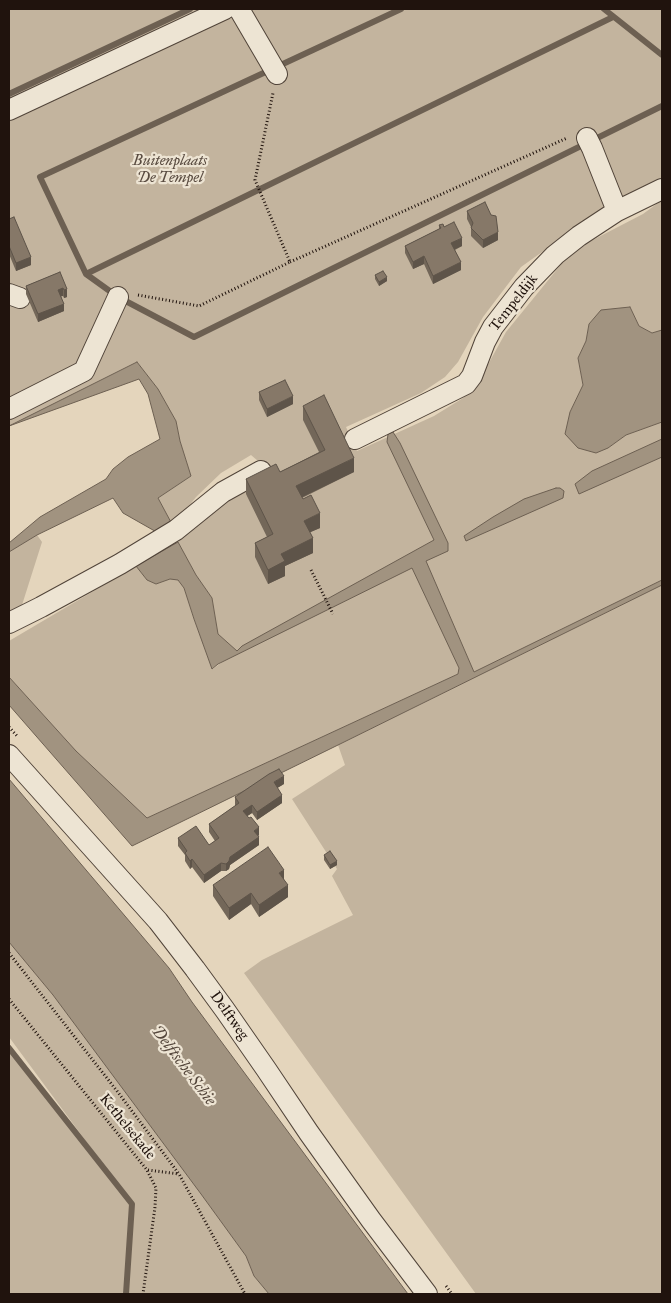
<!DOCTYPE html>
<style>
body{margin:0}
#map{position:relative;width:671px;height:1303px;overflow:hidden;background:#e4d5bc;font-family:"IM FELL Great Primer",serif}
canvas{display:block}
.frame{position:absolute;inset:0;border:10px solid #20130d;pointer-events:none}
</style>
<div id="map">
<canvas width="671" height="1303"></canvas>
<div class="frame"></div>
</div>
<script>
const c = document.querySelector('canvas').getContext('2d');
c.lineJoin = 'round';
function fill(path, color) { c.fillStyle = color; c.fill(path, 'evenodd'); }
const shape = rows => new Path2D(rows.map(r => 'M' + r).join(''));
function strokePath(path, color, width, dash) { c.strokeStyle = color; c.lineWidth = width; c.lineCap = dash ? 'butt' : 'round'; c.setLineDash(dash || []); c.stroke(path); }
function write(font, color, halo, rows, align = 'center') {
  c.font = font + ' "IM FELL Great Primer",serif'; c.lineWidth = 4.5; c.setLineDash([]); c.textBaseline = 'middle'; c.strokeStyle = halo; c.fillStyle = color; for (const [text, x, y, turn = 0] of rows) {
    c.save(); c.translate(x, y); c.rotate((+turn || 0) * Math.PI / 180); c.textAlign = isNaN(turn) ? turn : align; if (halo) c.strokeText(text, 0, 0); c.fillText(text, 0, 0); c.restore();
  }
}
const green = shape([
 [9,9,662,9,662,179,630,194,563,237,521,267,483,317,458,362,445,377,421,393,346,427,357,451,434,416,463,398,481,377,506,332,563,262,587,243,643,214,662,200,662,330,652,333,639,326,630,307,601,311,589,324,586,341,578,358,583,385,570,412,608,448,626,435,662,422,662,580,474,672,425,561,459,669,458,674,147,818,76,751,9,677,9,641,136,566,147,580,156,584,170,579,178,579,184,588,194,619,213,669,236,651,218,634,212,598,196,575,178,542,222,501,272,473,251,455,221,473,196,497,173,526,158,498,191,476,180,441,176,421,158,389,137,362,9,426],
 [37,535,42,542,22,605,9,612,9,552],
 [662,585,662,1294,476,1294,244,973,262,960,353,915,332,876,337,869,292,799,345,765,338,745],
 [9,942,53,995,201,1194,246,1256,254,1276,269,1294,9,1294,9,1048,122,1190,9,1037]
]);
const water = shape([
 [630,307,639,326,652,333,662,330,662,422,626,435,608,448,596,453,578,448,565,434,570,412,583,385,578,358,586,341,589,324,601,310,630,307],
 [137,362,158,389,176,421,180,441,191,476,158,498,173,526,160,534,123,513,113,498,37,535,9,552,9,543,40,517,106,479,113,469,128,457,160,439,148,394,139,379,9,426,137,362],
 [393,432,400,443,448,543,448,551,426,561,474,672,662,580,662,585,338,745,132,846,9,705,9,677,76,751,147,818,458,674,459,668,412,568,218,664,212,669,194,619,184,588,178,580,170,579,156,584,147,580,136,566,178,542,196,575,212,598,218,634,237,651,242,646,434,540,387,442,388,434,393,432],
 [662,439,662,457,579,494,575,484,592,471,662,439],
 [556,488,560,488,564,491,563,498,466,541,464,536,493,517,524,499,556,488],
 [9,779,169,968,192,1002,408,1294,269,1294,254,1276,246,1256,201,1194,53,995,9,942,9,779]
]);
const stream = shape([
 [401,9,40,177,86,274,118,297,194,337,662,106],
 [604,9,662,55],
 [9,94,190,9],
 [86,274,613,17],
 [9,1048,132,1204,126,1294]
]);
const path = shape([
 [290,262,567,138],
 [138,295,199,306,290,262,255,180,273,93],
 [311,570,333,614],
 [9,727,17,736],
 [9,953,117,1091,179,1174,245,1294],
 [9,999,147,1170,156,1188,155,1207,143,1294],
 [148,1170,179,1174],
 [446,1286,452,1294]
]);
const minor = shape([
 [239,9,277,74],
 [9,110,225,9],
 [587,138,592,148,617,211],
 [9,294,20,298],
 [9,409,84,371,118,297],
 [355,439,466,384,472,376,485,342,493,327,524,287,555,255,579,236,617,211,662,189],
 [9,623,41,607,120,564,176,530,223,492,261,471],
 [9,755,158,921,195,969,225,1010,266,1069,309,1133,371,1220,427,1294]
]);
const wall = shape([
 [467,211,498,240,483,248,471,236,471,227,467,219],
 [9,219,31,265,16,271,9,254],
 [439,225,444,227,462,246,455,250,461,270,433,284,424,264,413,269,405,253,405,246,439,229],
 [60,272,67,297,64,298,63,296,61,296,64,311,38,322,26,294,26,286],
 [375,275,387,281,379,286,375,279],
 [259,392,293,404,267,417,259,400],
 [303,406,354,472,302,498,320,528,310,532,313,553,285,566,285,576,268,584,255,557,255,543,267,537,246,494,246,479,280,472,319,452,303,420],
 [284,784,277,788,282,803,257,820,252,813,247,816,259,835,258,836,259,845,230,865,229,869,226,871,221,871,204,883,192,867,190,869,185,861,185,855,178,846,178,838,209,845,215,841,209,832,209,824,235,806,235,797],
 [324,855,337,865,330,869,324,860],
 [284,879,288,897,259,917,251,904,229,920,213,896,213,885]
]);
const shadedWall = shape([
 [498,232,498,240,483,248,483,240],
 [462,238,462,246,451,251,451,243],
 [424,256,424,264,413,269,413,262],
 [31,257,31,265,16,271,16,263],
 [461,262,461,270,433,284,433,276],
 [387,277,387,281,379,286,379,282],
 [63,288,63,296,58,297,58,290],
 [67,289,67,297,64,298,64,290],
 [64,304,64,311,38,322,38,314],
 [293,396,293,404,267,417,267,409],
 [354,458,354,472,296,500,296,486],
 [320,513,320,528,304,535,304,521],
 [313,538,313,553,285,566,285,576,268,584,268,570,281,554],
 [284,776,284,784,274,790,274,782],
 [282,795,282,803,257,820,257,812],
 [252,805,252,813,243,819,243,811],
 [259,827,259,835,254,839,254,831],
 [259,837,259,845,230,865,229,869,226,871,226,864,230,857],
 [192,859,192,867,190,869,190,861],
 [337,861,337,865,330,869,330,865],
 [221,863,221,871,204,883,204,875],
 [284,870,284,881,279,873],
 [288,885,288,897,259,917,259,905],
 [251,893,251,904,229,920,229,908]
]);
const building = shape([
 [485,202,491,215,496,216,498,232,483,240,471,228,473,223,467,211,485,202],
 [14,217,31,257,16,263,9,246,9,219,14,217],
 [454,222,462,238,451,243,461,262,433,276,424,256,413,262,405,246,441,228,439,225,443,224,444,227,454,222],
 [383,271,387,277,379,282,375,275,383,271],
 [60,272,67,289,64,290,63,288,58,290,64,304,38,314,26,286,60,272],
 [285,380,293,396,267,409,259,392,285,380],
 [324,395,354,458,296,486,303,499,311,495,320,513,304,521,313,538,281,554,285,561,268,570,255,543,273,534,246,479,276,464,280,472,325,450,303,406,324,395],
 [279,769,284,776,274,782,282,795,257,812,252,805,243,811,249,818,251,817,259,827,254,831,259,837,230,857,229,861,226,864,221,863,204,875,192,859,190,861,185,853,187,851,178,838,196,826,209,845,219,838,209,824,239,803,235,797,269,774,279,769],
 [268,847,284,870,279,873,288,885,259,905,251,893,229,908,213,885,268,847],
 [330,851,337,861,330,865,324,855,330,851]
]);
const parkNames = [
 ["Buitenplaats",170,161],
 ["De Tempel",170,178]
];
const streetNames = [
 ["Tempeldijk",514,303,-52],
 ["Delftweg",229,1016,55],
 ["Kethelsekade",127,1127,51]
];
const waterNames = [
 ["Delftsche Schie",183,1066,53]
];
fill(green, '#c3b49e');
fill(water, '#a19380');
strokePath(water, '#6d6052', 1);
strokePath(stream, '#6d6052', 6);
strokePath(minor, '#514439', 22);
strokePath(path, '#20130d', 3, [1, 2.5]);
strokePath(minor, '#ede4d3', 20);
fill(wall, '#736759');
fill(shadedWall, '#5e5449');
fill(building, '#867868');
strokePath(building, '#5e5449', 1);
write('italic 15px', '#594b40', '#ede4d3', parkNames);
write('15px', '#20130d', '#ede4d3', streetNames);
write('italic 16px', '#54463b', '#ede4d3', waterNames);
</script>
